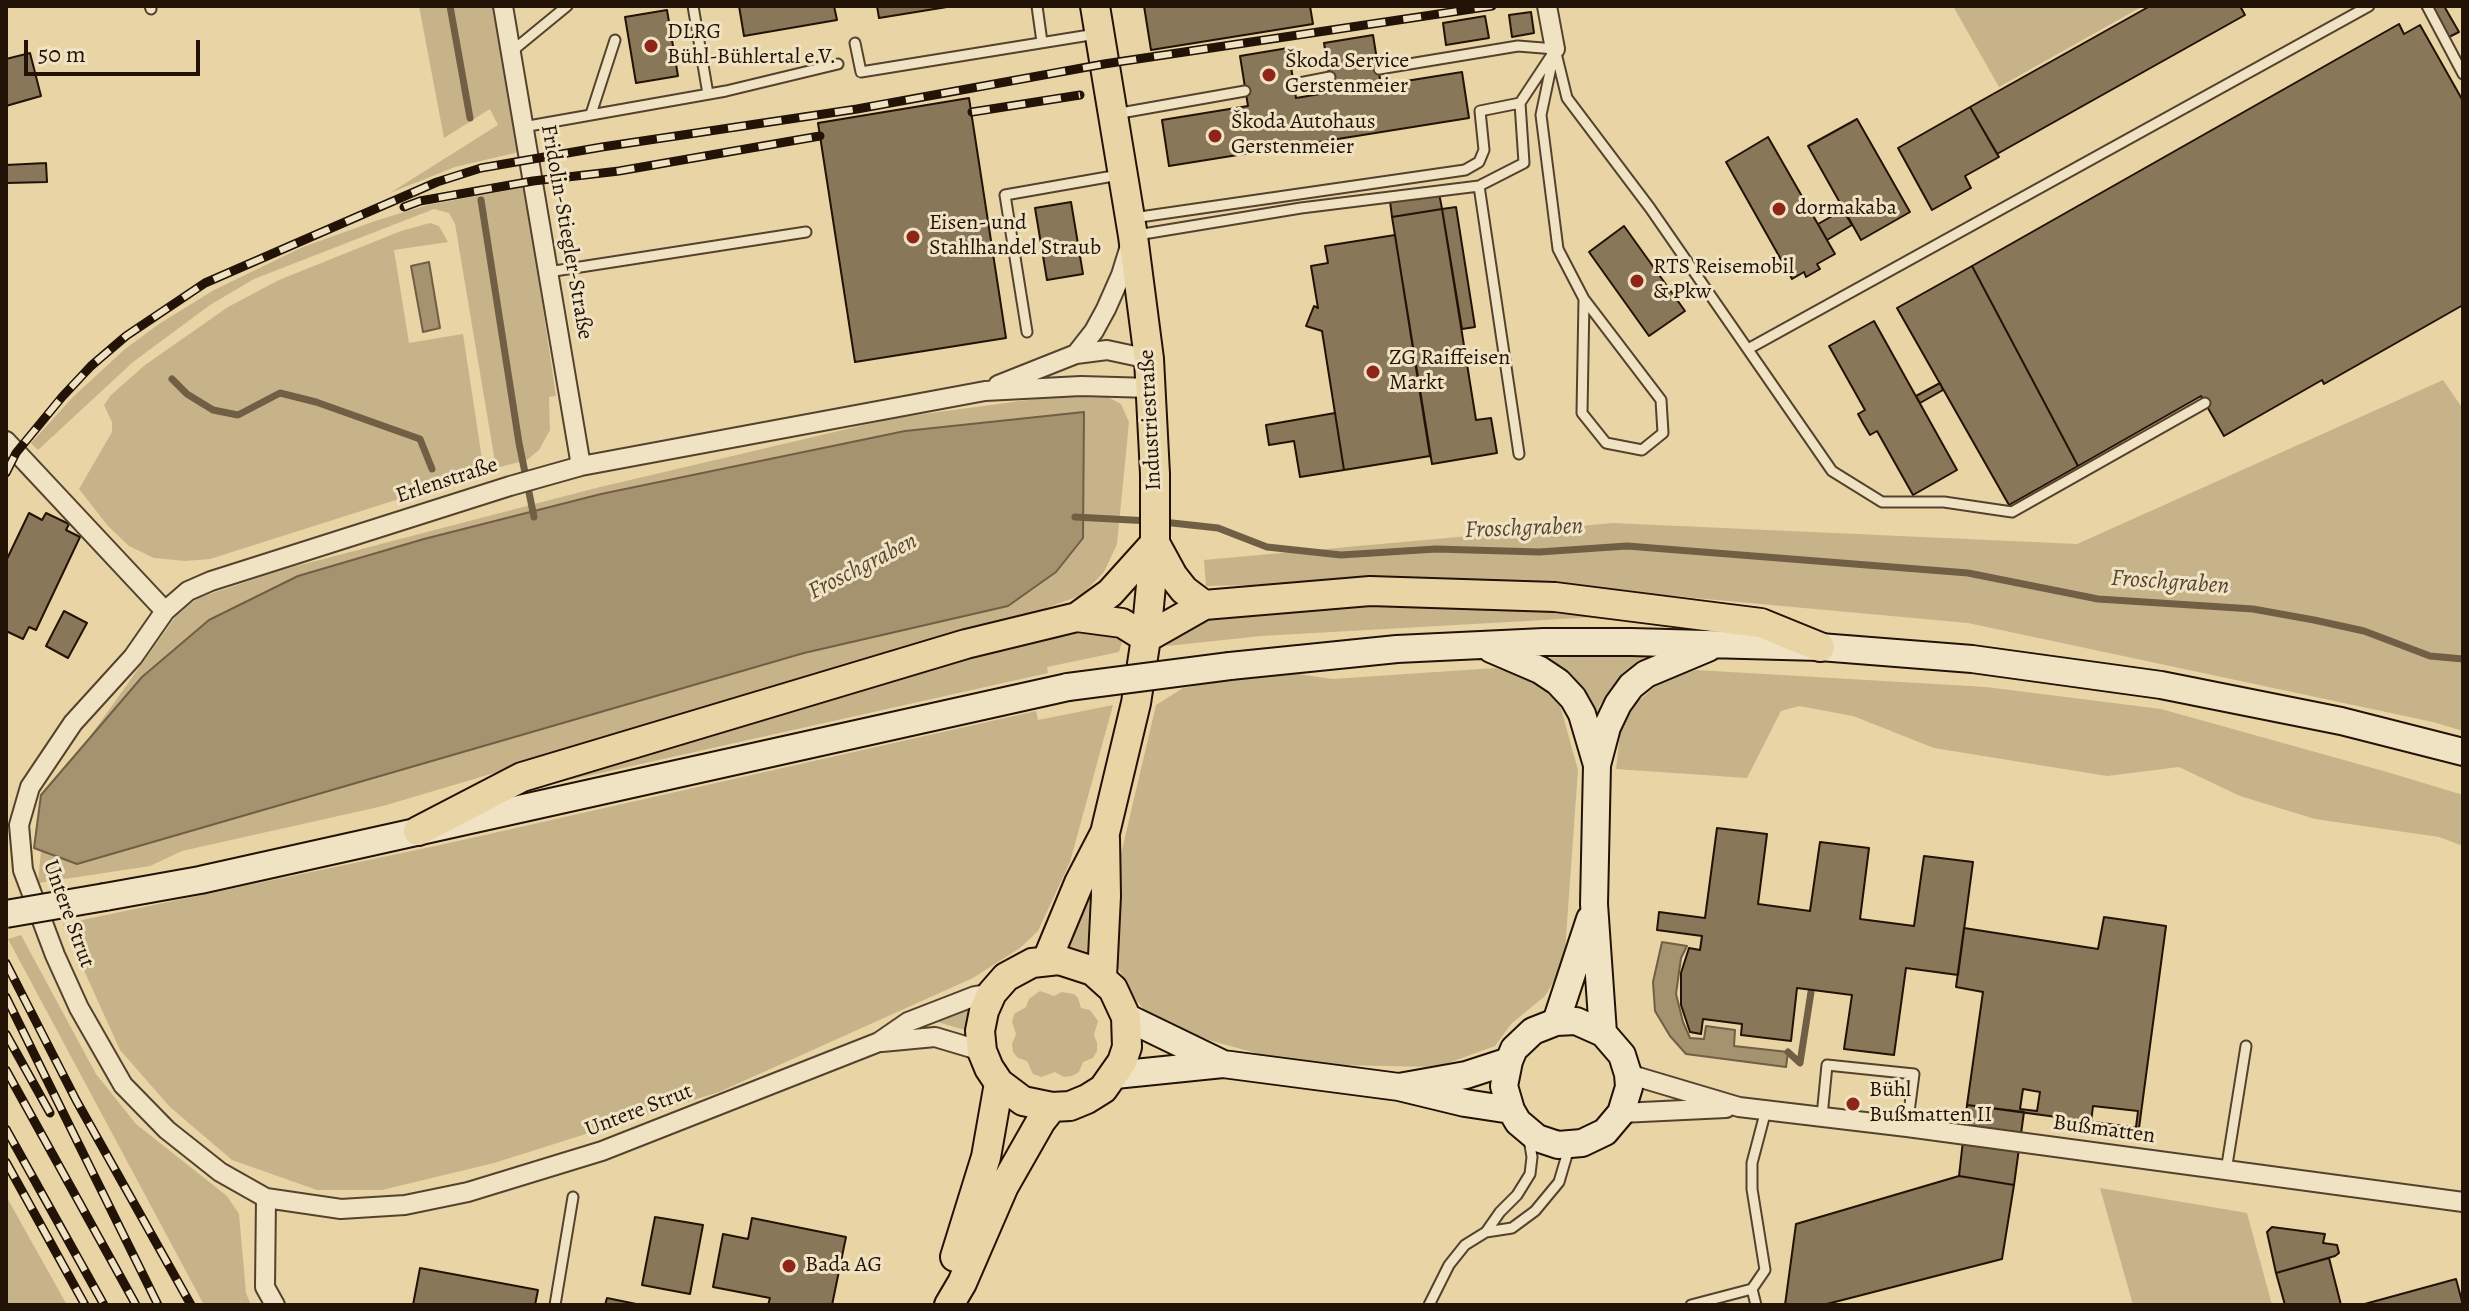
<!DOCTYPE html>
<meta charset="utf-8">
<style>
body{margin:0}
#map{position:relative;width:2469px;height:1311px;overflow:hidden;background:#e8d4a5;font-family:Alegreya,serif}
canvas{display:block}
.frame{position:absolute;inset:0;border:8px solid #231206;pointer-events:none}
.scale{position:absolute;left:24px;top:40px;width:176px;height:36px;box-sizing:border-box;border:4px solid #231206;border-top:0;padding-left:10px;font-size:24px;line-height:28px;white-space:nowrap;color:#231206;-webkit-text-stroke:6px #f0e3c4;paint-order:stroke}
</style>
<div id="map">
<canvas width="2469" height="1311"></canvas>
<div class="frame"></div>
<div class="scale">50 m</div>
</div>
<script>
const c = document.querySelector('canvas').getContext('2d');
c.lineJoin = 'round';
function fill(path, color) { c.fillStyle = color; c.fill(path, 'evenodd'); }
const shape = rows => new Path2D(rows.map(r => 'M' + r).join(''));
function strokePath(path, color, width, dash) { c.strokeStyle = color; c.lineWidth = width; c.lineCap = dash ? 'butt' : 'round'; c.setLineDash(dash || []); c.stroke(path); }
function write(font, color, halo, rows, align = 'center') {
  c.font = font + ' Alegreya,serif'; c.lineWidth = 6; c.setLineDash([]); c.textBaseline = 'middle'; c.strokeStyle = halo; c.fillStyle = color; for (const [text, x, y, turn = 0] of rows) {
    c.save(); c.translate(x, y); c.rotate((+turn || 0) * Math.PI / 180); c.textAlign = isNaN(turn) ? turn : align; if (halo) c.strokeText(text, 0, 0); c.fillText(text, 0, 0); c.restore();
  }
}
const green = shape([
 [419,6,494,6,519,152,455,167,390,193,498,125,490,109,444,138],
 [1953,6,2143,6,1999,87],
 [525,187,556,396,549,397,550,430,539,450,527,460,496,468,455,224,449,213,434,209,254,279,210,305,133,362,38,450,31,443,73,397,125,349,159,324,214,290,303,247,378,220,428,205],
 [430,223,439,226,448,242,394,250,409,343,463,334,484,472,210,559,185,561,154,558,129,546,108,526,79,489,112,432,112,422,104,405,111,395,145,365,228,307,279,280,401,231],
 [2443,380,2463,409,2463,731,2433,722,1968,623,1498,580,1206,586,1204,560,1613,523,2077,544],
 [1080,393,1104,395,1121,404,1129,422,1117,544,1104,572,1082,595,1033,613,383,806,182,851,150,866,38,883,46,798,176,616,198,598,285,569,596,488,894,418],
 [1441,601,1650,614,1261,636,1167,646,1169,628,1198,613],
 [1074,624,1113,632,1122,642,1119,652,1047,667,1048,673,520,791],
 [1660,653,1623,673,1599,706,1595,733,1542,658],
 [1495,668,1534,680,1560,705,1578,770,1564,964,1545,996,1511,1024,1495,1046,1437,1067,1335,1065,1263,1055,1212,1041,1165,1024,1148,1014,1136,1000,1116,964,1118,867,1156,705,1183,688,1276,671,1333,679],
 [1696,670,1986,687,2161,709,2387,772,2463,795,2463,846,2439,837,2315,819,2240,796,2179,767,2107,776,1934,748,1853,716,1799,706,1781,711,1747,778,1616,769,1620,734,1634,705,1661,681],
 [1113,705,1070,862,1038,931,1020,948,973,978,719,1092,494,1163,382,1190,317,1190,232,1160,170,1107,120,1050,63,924,440,845,1036,711,1038,720],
 [1094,887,1091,953,1068,946,1090,889],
 [21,935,96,1074,136,1124,227,1196,239,1214,246,1293,251,1305,204,1305,8,939],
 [1040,991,1054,996,1062,992,1074,994,1078,998,1081,1008,1090,1010,1098,1021,1094,1035,1097,1043,1097,1051,1093,1058,1083,1062,1079,1072,1072,1076,1064,1077,1055,1072,1041,1077,1033,1074,1027,1061,1018,1058,1013,1052,1012,1044,1016,1034,1012,1022,1014,1014,1026,1007,1029,999],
 [967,1008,969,1010,965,1030,934,1021],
 [2100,1188,2247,1213,2272,1305,2133,1305],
 [6,1196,67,1305,6,1305]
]);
const water = shape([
 [429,262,440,328,423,332,411,266,429,262],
 [1084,412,1083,538,1056,572,1008,606,804,653,77,864,34,848,41,795,142,677,209,620,298,576,424,539,601,494,905,431,1084,412],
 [1662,942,1687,946,1681,958,1676,994,1683,1022,1690,1038,1704,1039,1706,1026,1735,1030,1734,1046,1788,1052,1786,1067,1686,1054,1670,1036,1655,1011,1653,982,1662,942]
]);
const stream = shape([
 [450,6,470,118],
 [481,200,519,443,534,517],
 [172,379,187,394,213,410,238,415,280,393,316,402,420,439,432,469],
 [1075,517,1150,521],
 [1163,522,1218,528,1267,547,1341,555,1436,549,1539,552,1627,546,1968,573,2098,599,2253,609,2314,620,2364,631,2430,656,2463,659],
 [1788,1052,1800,1063,1811,992]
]);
const building = shape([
 [739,6,834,6,837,20,744,36,739,6],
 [877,6,953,6,879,18,877,6],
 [1144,6,1310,6,1313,24,1151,50,1144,6],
 [2150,6,2240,6,2245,15,1997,154,1970,107,2150,6],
 [2432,6,2444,6,2459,32,2449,37,2432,6],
 [667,10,678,76,636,83,625,17,667,10],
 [1531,12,1534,33,1512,37,1509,15,1531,12],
 [1485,16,1489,38,1446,45,1443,23,1485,16],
 [2399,24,2404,34,2420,25,2463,101,2463,305,2324,384,2322,380,2224,436,2201,396,2078,466,1972,266,2399,24],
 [1373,35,1381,85,1462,72,1469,118,1169,166,1162,120,1248,106,1240,56,1288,48,1296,98,1332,92,1324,43,1373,35],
 [30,53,41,96,6,106,6,59,30,53],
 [969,98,1006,338,855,362,818,123,969,98],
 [1970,107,1999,157,1965,176,1971,188,1932,210,1898,148,1970,107],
 [1857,119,1910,212,1861,240,1808,146,1857,119],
 [1768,137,1835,254,1817,264,1820,269,1806,277,1804,272,1792,279,1726,162,1768,137],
 [46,163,47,182,7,183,6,218,6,165,46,163],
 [1439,193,1442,209,1392,217,1390,201,1439,193],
 [1071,202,1083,274,1047,280,1035,208,1071,202],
 [1456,207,1475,327,1462,329,1442,209,1456,207],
 [1442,209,1476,420,1491,418,1497,453,1432,464,1392,217,1442,209],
 [1843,210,1852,225,1827,240,1818,224,1843,210],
 [1624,226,1685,311,1649,336,1589,252,1624,226],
 [1395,235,1430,456,1344,470,1322,331,1306,326,1314,306,1318,308,1311,266,1328,263,1325,246,1395,235],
 [1972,266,2078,466,2009,505,1897,308,1972,266],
 [1874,321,1957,470,1913,495,1877,431,1870,435,1864,425,1858,414,1865,410,1829,346,1874,321],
 [1940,383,1943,390,1920,403,1916,396,1940,383],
 [1335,413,1344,470,1300,477,1294,441,1269,445,1266,425,1335,413],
 [29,513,42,520,46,513,69,524,66,530,80,537,36,630,29,627,23,639,6,631,6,561,29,513],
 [64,611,87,623,68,658,46,646,64,611],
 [1717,828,1767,834,1758,904,1810,911,1820,842,1869,848,1860,919,1914,926,1924,856,1973,862,1958,975,1906,968,1894,1055,1844,1049,1852,995,1797,988,1791,1041,1741,1035,1742,1024,1703,1019,1701,1034,1690,1032,1681,1005,1681,973,1689,948,1700,950,1702,936,1657,930,1659,912,1705,918,1717,828],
 [2104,917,2166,926,2139,1128,1967,1105,1983,992,1956,987,1964,928,2098,949,2104,917],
 [2023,1089,2040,1092,2037,1111,2020,1109,2023,1089],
 [1967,1105,2024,1112,2014,1185,1959,1176,1967,1105],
 [2093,1106,2138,1111,2135,1135,2090,1130,2093,1106],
 [1959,1176,2014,1185,2002,1259,1823,1305,1785,1305,1796,1224,1959,1176],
 [655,1217,703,1225,690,1294,642,1285,655,1217],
 [752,1218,846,1237,832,1305,768,1305,770,1298,713,1287,723,1234,748,1239,752,1218],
 [2272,1227,2325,1234,2323,1243,2337,1245,2339,1253,2335,1256,2276,1273,2267,1232,2272,1227],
 [2329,1258,2341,1305,2285,1305,2276,1273,2329,1258],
 [420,1268,538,1290,535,1305,413,1305,420,1268],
 [2456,1279,2463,1305,2361,1305,2456,1279],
 [607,1298,641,1305,605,1305,607,1298]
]);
const service = shape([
 [150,6,151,9],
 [693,6,708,94],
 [1037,6,1042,42],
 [2427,6,2463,74],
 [855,43,861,72,1096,34],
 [1555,49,1567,98,1650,208,1832,471,1882,502,1944,502,2012,512,2205,403],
 [511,52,567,6],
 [1554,53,1541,115,1558,249,1584,299,1582,413,1606,443,1642,450,1663,433,1661,400,1584,299],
 [1379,69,1518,46,1555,49],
 [1294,84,1330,77],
 [591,114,615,40],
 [1115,114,1245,91],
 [523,127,726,91,838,64],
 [1479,186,1519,454],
 [1133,218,1465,170,1479,162,1484,150,1480,111,1520,103],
 [1137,235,1301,208,1479,186,1524,163,1520,103,1551,56],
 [548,272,806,232],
 [1027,332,1005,195,1119,175],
 [1748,349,2369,6],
 [1822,1116,1827,1065,1914,1074,1907,1127],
 [2226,1171,2246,1046],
 [1486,1232,1512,1228,1535,1211,1559,1182,1569,1148],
 [1752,1289,1765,1270,1752,1189,1752,1163,1766,1110],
 [555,1305,573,1197],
 [1429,1305,1449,1265,1465,1245,1486,1232,1500,1212,1517,1195,1530,1174,1532,1157,1529,1139],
 [1691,1305,1752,1289,1756,1305]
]);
const minor = shape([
 [503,6,581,466],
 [1547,6,1555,49],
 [1076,354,1094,331,1106,309,1121,275,1130,246],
 [998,385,1076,354,1107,350,1149,359],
 [6,441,165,611],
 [992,993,975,996,908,1022,879,1042,602,1151,468,1192,405,1205,341,1209,266,1198,220,1172,167,1130,123,1085,79,1008,55,955,23,870,19,825,30,787,73,723,133,657,165,611,188,591,211,581,510,486,581,466,985,391,1081,386,1151,388],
 [882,1042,935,1037,982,1051],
 [1628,1074,1739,1107,1907,1127,2463,1202],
 [1621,1113,1726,1108],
 [266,1198,265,1287,275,1305]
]);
const secondary = shape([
 [1491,649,1540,670,1558,682,1573,698,1582,714,1597,765],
 [1230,666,1397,649,1544,642,1631,642,1820,647,1972,659,2161,685,2341,721,2463,752],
 [105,897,200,880,1068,687],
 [1126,1017,1223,1064],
 [1556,1022,1590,919],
 [1603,1033,1594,904,1597,765,1607,727,1618,704,1631,686,1646,674,1708,648],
 [1115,1075,1223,1064,1399,1087,1465,1103,1511,1110],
 [1399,1087,1466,1075,1509,1061,1514,1049,1533,1031,1556,1022,1576,1021,1603,1033,1622,1055,1628,1074,1629,1087,1621,1113,1605,1132,1582,1143,1558,1145,1537,1138,1518,1122,1511,1110,1504,1086,1509,1061]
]);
const primary = shape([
 [1155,543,1173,576,1184,590,1204,605],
 [1077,617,1110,593,1155,543],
 [1146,638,1204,605,1370,591,1555,597,1761,623,1820,647],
 [418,831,522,777,966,644,1077,617,1122,623,1146,638],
 [1047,960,1079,883,1105,833,1136,703,1146,638,1155,543,1155,474,1149,359,1133,236,1095,6],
 [1102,977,1106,896,1105,838],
 [955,1257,986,1157,999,1083],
 [949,1305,962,1283,1004,1186,1041,1121,1052,1107,1070,1106,1087,1099,1103,1089,1122,1062,1127,1047,1126,1017,1113,989,1093,971,1059,960,1032,963,1006,977,992,993,984,1011,980,1031,982,1051,989,1068,999,1083,1023,1101,1052,1107]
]);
const rail = shape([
 [972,112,1080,95],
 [404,207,420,201,533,181,619,171,820,136],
 [6,473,16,453,62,397,91,366,126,336,205,283,437,182,481,168,602,147,857,109,1104,64,1492,6],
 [6,963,76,1100,191,1305],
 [6,997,158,1305],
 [6,1034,50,1113],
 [6,1070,136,1305],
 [6,1129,104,1305],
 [6,1162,85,1305]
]);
const secondaryBridge = shape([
 [1068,687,1230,666],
 [6,914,105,897]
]);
const markers = [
 [651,46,8,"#8f2418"],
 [1269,75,8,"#8f2418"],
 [1215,136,8,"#8f2418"],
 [1779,209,8,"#8f2418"],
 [913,237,8,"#8f2418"],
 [1637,281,8,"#8f2418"],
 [1373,372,8,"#8f2418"],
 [1853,1104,8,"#8f2418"],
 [789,1266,8,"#8f2418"]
];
const poiNames = [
 ["DLRG",667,33],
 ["Bühl-Bühlertal e.V.",667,58],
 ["Škoda Service",1285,62],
 ["Gerstenmeier",1285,87],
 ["Škoda Autohaus",1231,123],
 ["Gerstenmeier",1231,148],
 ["dormakaba",1795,209],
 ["Eisen- und",929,224],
 ["Stahlhandel Straub",929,249],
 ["RTS Reisemobil",1653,268],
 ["& Pkw",1653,293],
 ["ZG Raiffeisen",1389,359],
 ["Markt",1389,384],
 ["Bühl",1869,1091],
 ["Bußmatten II",1869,1116],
 ["Bada AG",805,1266]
];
const streetNames = [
 ["Fridolin-Stiegler-Straße",566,232,80],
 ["Industriestraße",1151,420,-93],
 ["Erlenstraße",447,481,-18],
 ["Untere Strut",68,914,70],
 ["Untere Strut",639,1111,-21],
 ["Bußmatten",2104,1130,8]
];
const waterNames = [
 ["Froschgraben",1524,529,-2],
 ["Froschgraben",863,567,-27],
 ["Froschgraben",2170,583,4]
];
fill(green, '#c7b38a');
fill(water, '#a5926f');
strokePath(water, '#715f45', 2);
strokePath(stream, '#715f45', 7);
fill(building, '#897759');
strokePath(building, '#231206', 2);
strokePath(service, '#54422e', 13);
strokePath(minor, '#54422e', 22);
strokePath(secondary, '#231206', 30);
strokePath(primary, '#231206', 32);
strokePath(service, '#f0e3c4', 9);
strokePath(minor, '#f0e3c4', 18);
strokePath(secondary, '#f0e3c4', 26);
strokePath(primary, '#e8d4a5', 28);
strokePath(rail, '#231206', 9);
strokePath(rail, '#f0e3c4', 6, [18]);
strokePath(secondaryBridge, '#231206', 30, []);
strokePath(secondaryBridge, '#f0e3c4', 26);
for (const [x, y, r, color] of markers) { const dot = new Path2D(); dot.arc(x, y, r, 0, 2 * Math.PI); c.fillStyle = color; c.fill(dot); strokePath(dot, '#f0e3c4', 3); }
write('22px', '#231206', '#f0e3c4', poiNames, 'left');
write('22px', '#231206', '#f0e3c4', streetNames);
write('italic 24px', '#574530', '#f0e3c4', waterNames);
</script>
